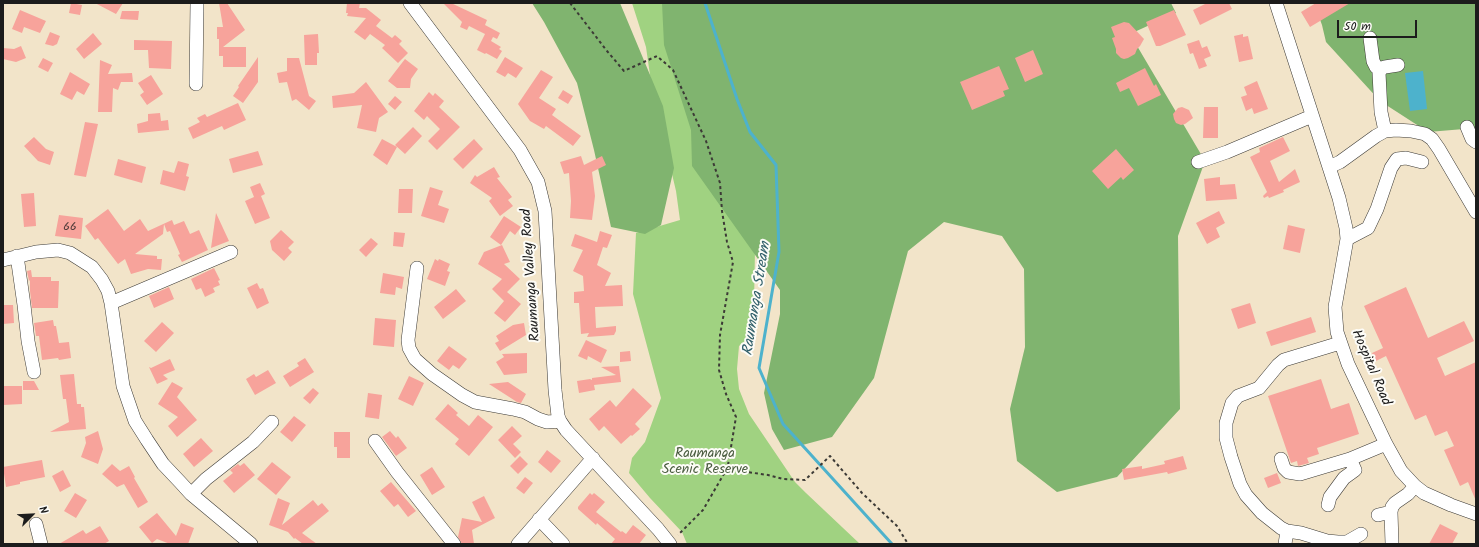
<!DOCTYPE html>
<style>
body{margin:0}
#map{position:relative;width:1479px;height:547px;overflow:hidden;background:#f2e4c9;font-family:Kalam,sans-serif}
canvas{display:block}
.frame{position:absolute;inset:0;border:4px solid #1c1c1c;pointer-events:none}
.north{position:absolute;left:12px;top:495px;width:40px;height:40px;-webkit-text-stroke:3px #fdfcf7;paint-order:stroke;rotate:66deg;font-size:11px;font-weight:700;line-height:16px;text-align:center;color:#1c1c1c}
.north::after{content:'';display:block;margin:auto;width:14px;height:18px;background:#1c1c1c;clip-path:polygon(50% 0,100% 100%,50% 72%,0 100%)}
.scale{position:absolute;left:1337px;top:20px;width:80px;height:18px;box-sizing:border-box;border:2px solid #1c1c1c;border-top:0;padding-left:5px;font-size:12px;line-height:14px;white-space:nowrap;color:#1c1c1c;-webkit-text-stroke:3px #fdfcf7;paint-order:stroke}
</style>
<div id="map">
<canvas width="1479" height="547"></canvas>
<div class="frame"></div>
<div class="north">N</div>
<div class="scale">50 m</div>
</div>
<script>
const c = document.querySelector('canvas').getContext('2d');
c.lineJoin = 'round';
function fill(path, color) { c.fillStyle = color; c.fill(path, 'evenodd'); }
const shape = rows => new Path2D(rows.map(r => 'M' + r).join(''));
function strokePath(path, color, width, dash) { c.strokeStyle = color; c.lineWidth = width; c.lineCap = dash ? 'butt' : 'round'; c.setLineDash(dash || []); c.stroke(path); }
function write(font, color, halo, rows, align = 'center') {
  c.font = font + ' Kalam,sans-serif'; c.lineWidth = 4; c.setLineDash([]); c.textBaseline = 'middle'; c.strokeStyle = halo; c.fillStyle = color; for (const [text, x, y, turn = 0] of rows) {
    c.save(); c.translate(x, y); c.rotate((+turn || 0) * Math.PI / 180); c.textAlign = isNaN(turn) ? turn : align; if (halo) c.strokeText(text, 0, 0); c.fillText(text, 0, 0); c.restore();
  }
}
const green = shape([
 [632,3,679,3,755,249,754,305,745,341,739,346,737,369,739,389,749,414,795,482,806,493,860,544,687,544,682,532,650,498,629,473,632,458,645,442,661,398,633,294,636,233,680,220,676,191,652,89,646,47]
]);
const forest = shape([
 [532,3,620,3,663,106,674,168,661,225,645,234,611,227,594,150,577,83,544,22],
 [662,3,1171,3,1176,13,1130,34,1205,161,1178,236,1180,409,1117,477,1057,492,1017,461,1010,409,1025,347,1024,269,1002,236,944,222,908,251,874,378,832,437,784,450,772,429,764,393,780,314,780,290,692,166,691,130,664,45],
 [1314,3,1476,3,1476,128,1428,132,1380,101,1326,42,1322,25]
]);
const water = shape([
 [1423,71,1427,109,1410,111,1405,73]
]);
const stream = shape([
 [705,3,737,99,750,132,776,165,779,252,759,368,783,424,892,544]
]);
const building = shape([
 [71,3,82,5,80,15,69,13],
 [95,3,123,3,116,14],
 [219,3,227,3,245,30,223,47,246,47,246,67,223,67,223,56,219,56,219,39,217,39,217,27,223,27],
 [347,3,360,3,359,8,366,8,381,20,376,26,392,38,395,35,402,41,399,44,408,53,398,63,382,48,385,45,370,34,365,40,354,32,366,18,347,16,348,13,346,13],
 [443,3,451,3,487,20,485,25,500,33,497,39,493,37,491,41,501,47,499,49,502,51,497,59,486,53,485,54,477,50,485,34,469,26,467,30,460,27,462,22],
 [1207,3,1229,3,1232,9,1200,25,1193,10],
 [1316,3,1350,3,1310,27,1301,12],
 [20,10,46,21,40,33,24,27,22,33,12,29],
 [1174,10,1186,35,1160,46,1156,46,1146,22],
 [122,11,139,11,138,20,120,19],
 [1124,22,1129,23,1144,39,1140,46,1137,49,1135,54,1128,58,1124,59,1121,58,1116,53,1116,49,1112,38,1115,37,1111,27],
 [50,32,60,36,57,44,53,46,45,44],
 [93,33,102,44,84,59,76,49],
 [318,34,319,53,317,53,317,65,305,65,304,35],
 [1243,34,1243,37,1248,36,1253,59,1239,62,1234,36],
 [134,40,172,41,171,69,149,68,148,50,134,50],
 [1199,40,1202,48,1207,46,1211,56,1204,59,1207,66,1199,69,1193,53,1190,54,1187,44],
 [21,46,26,58,16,62,3,59,3,48,14,49],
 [1033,50,1043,74,1025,82,1015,58],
 [258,57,258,82,243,103,233,96,239,87,238,86],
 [505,57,523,68,516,78,508,73,505,77,496,72],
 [43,58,53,63,48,72,38,67],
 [287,58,299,58,309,96,316,101,309,110,296,99,292,101,287,82,279,83,277,73,287,71],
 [405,59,418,69,411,79,410,88,397,88,388,81],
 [100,60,112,65,108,74,132,73,133,82,121,82,118,90,113,88,112,112,98,112],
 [999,66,1009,89,1003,91,1005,96,972,110,960,82],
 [1145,68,1154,86,1156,84,1161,95,1138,106,1129,88,1120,92,1116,83],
 [541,70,553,77,539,98,556,109,552,115,581,136,573,146,546,126,544,129,530,121,518,104],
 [70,72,90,84,84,95,77,91,72,100,60,94],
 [151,75,163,94,147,105,140,95,144,92,138,83],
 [1257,81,1268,109,1254,114,1252,108,1246,111,1241,97,1247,95,1244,87],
 [366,82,388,112,379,118,376,132,357,128,362,105,333,108,332,96,354,93],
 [563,90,573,96,568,104,558,98],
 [429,92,433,96,435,93,444,101,439,107,460,127,437,150,428,141,440,129,427,116,424,120,414,111],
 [395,96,402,102,395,110,388,104],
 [238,103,246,120,224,130,222,126,193,139,188,128,200,122,197,118,205,114,207,117],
 [1182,107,1189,110,1193,118,1185,124,1181,125,1176,123,1174,119,1173,114,1178,108],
 [1204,107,1218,107,1218,138,1203,138],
 [160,113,161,121,168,120,169,130,138,133,137,124,148,121,148,114],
 [85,122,98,124,86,177,74,175],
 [413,127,422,136,405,154,395,145],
 [34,137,46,149,54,152,50,165,38,161,24,146],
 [1283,137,1290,151,1270,161,1279,182,1295,169,1300,182,1283,190,1284,192,1269,198,1268,196,1264,198,1263,196,1267,192,1250,157,1260,152,1259,148],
 [382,139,397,147,387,165,373,155],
 [474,139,483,149,463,169,453,159],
 [1116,149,1134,170,1123,180,1121,177,1108,189,1092,171],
 [258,151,263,165,233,173,229,159],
 [581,156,584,165,602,156,606,165,592,172,595,196,592,220,570,218,571,201,569,173,564,174,560,162],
 [118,159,146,167,142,183,114,175],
 [178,161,189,164,186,176,189,177,185,191,160,184,163,170,174,173],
 [494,167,500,177,497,178,512,197,508,200,513,206,500,216,489,201,492,198,470,183,475,175,477,177],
 [1220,177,1220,185,1235,184,1237,199,1206,201,1204,179],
 [260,183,265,194,261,196,270,218,255,224,245,201,254,197,250,187],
 [430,187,443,191,438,205,449,209,444,223,421,216],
 [399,189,413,189,412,213,398,213],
 [34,193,36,226,24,227,21,194],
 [108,209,124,231,140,219,148,231,172,220,174,225,184,221,190,234,199,230,208,250,182,262,178,255,180,254,170,231,167,232,164,224,163,234,135,254,157,256,157,259,162,259,161,270,148,269,131,274,125,259,118,264,98,238,95,240,85,226],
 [1219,211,1225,223,1216,228,1220,237,1207,244,1196,223],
 [216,213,229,241,211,248],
 [59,215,83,218,81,239,55,236],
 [504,216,521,227,515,235,510,231,501,245,490,237],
 [1288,225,1305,229,1300,253,1283,249],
 [281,230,294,242,288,248,292,252,284,261,272,250,270,241],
 [600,231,612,235,607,248,603,247,597,265,611,273,605,286,622,285,623,306,595,307,596,328,616,326,616,331,614,335,587,337,589,333,581,334,579,303,574,303,574,292,584,291,583,276,573,271,583,250,571,246,575,234,597,242],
 [394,232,405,233,403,247,393,246],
 [371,238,378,244,366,257,359,250],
 [502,245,510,262,504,264,520,279,507,292,521,304,505,322,494,313,504,301,492,289,502,279,478,264,484,252],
 [435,259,438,261,439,259,450,264,447,271,450,272,445,286,427,279],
 [214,268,220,280,218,281,220,285,213,288,215,292,205,297,201,288,196,290,191,279],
 [31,270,32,277,51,277,51,281,59,281,58,308,32,308,30,291,30,280,29,281,27,271],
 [383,273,404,277,402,289,396,287,395,295,380,293],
 [257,283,260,289,263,288,269,303,257,309,247,288],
 [169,287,174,299,154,308,149,296],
 [1406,287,1428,338,1464,321,1474,341,1437,358,1445,376,1476,362,1476,501,1468,482,1460,486,1444,450,1454,446,1447,431,1435,436,1426,415,1415,420,1386,356,1376,361,1372,353,1383,348,1364,306],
 [456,289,466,301,443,319,434,307],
 [1250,303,1256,323,1238,329,1231,309],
 [3,305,13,305,14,323,3,324],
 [1311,317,1316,332,1271,346,1266,332],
 [375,318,396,320,394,347,373,345],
 [53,320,54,326,56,326,59,343,69,342,71,358,59,360,58,358,42,360,39,336,36,336,34,323],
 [162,322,174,333,156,352,144,341],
 [524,323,526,335,500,351,495,343,499,341,496,336,513,325],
 [586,340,607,350,601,363,588,356,587,360,578,356],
 [449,346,467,359,459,369,453,365,449,370,437,361],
 [630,351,631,361,620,362,620,352],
 [527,353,527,373,504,375,496,362,504,357,502,354],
 [305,358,314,372,290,387,283,376,299,366,297,363],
 [170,359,175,370,163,375,168,379,157,384,149,367,151,368],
 [619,366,621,382,594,385,595,390,579,393,577,381,590,379,592,380,592,378,616,375,601,367],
 [268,370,276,383,255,395,246,379,254,374,256,377],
 [74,374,77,404,81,404,81,407,84,407,86,429,50,432,69,422,66,399,63,399,60,375],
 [409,376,424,383,413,406,398,399],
 [1321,379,1331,409,1349,403,1359,434,1317,448,1319,454,1307,458,1309,463,1298,466,1297,461,1291,463,1268,396],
 [23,381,34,381,39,390,23,390],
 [172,382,183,388,177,397,197,420,177,437,168,426,178,417,158,404],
 [508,382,526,394,521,403,517,402,489,384],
 [3,386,22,386,22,404,3,405],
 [313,388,319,393,310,404,303,398],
 [633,388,652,406,635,424,640,429,632,436,631,435,621,444,604,426,599,431,589,419,610,400,616,407],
 [368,393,382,395,379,419,365,417],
 [448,404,458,413,456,415,469,426,478,415,493,427,469,456,455,444,459,439,435,419],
 [294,416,306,425,292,442,280,432],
 [512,426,522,436,513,444,521,452,515,458,498,440],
 [98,431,103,449,98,464,81,457,86,443,85,437],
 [390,431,396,438,398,436,407,448,396,456,382,437],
 [334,432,350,432,350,458,337,458,337,447,334,447],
 [201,438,213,451,194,467,183,454],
 [547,450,561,461,551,473,538,462],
 [520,456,528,464,518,474,510,466],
 [1183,456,1187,469,1168,474,1167,472,1124,480,1122,469,1142,466,1142,469,1165,464,1164,461],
 [42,460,45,477,20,482,20,484,6,487,3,467],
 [272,462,291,477,276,495,257,479],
 [244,463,255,475,234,493,223,481,233,473,230,470,238,464,240,466],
 [112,464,120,471,129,466,135,477,134,478,148,502,138,508,124,484,117,487,102,474],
 [432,467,445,487,432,495,420,475],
 [63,470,71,486,60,492,52,476],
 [1277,473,1281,483,1268,488,1264,478],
 [525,477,533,483,524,494,516,488],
 [391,482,416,511,408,517,398,504,394,507,380,491],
 [75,493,87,500,76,518,64,511],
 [590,493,592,495,594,493,605,502,596,512,621,532,622,531,626,534,633,525,646,535,639,544,611,544,615,539,597,523,596,525,578,509,578,507],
 [484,496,495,518,472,530,474,544,462,544,458,537,462,518,482,522,472,502],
 [278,498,290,503,282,525,313,500,318,506,322,503,329,511,302,533,317,544,303,544,295,538,294,539,288,532,269,525],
 [157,513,176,536,181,523,194,528,188,544,170,544,157,539,152,543,139,527],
 [1440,524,1458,533,1452,544,1429,544],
 [100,526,109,541,104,544,59,544,83,530,86,534]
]);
const path = shape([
 [570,3,607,51,624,71,657,56,673,70,706,141,720,183,722,211,727,242,733,262,720,335,719,370,726,394,736,417,728,465,725,472,703,510,678,535],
 [725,472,747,472,768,475,783,479,805,480,830,456,862,493,897,526,908,544]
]);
const minor = shape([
 [410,3,520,150,538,182,545,211,555,390,558,416,560,421,566,430,658,529,670,544],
 [1276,3,1339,198,1346,228,1347,239,1335,307,1337,332,1348,364,1386,444,1401,471,1415,486,1424,493,1451,505,1476,514],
 [1370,38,1373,61,1376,67,1380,70],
 [196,84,197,3],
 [1467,127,1472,139,1476,142],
 [1385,131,1381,112,1379,73,1382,68,1385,67,1398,65],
 [1198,162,1227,152,1312,116],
 [1329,167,1340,162,1376,136,1385,131,1396,130,1411,131,1425,134,1432,139,1439,149,1476,212],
 [1347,239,1368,228,1377,209,1391,168,1397,159,1406,158,1422,162],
 [17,256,24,305,28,341,34,372],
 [3,260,36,252,58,250,70,253,92,267,102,280,108,291,111,303,123,386,135,421,147,440,163,464,180,482,191,494,251,544],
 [417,268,408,340,409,348,415,359,432,374,462,395,475,402,513,409,525,412,538,419,547,422,560,421],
 [111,303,231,252],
 [1340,343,1284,360,1278,365,1259,388,1238,396,1232,403,1226,423,1226,438,1231,457,1240,484,1246,495,1262,513,1281,528,1287,531,1301,533,1327,541,1338,542,1347,542,1361,534],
 [375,441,397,472,454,544],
 [1281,459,1284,468,1288,472,1300,474,1350,459,1386,444],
 [191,494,206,479,253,442,272,422],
 [1328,505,1330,497,1344,478,1355,470,1350,459],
 [1378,515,1391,512],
 [539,519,563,544],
 [36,524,41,544],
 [518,544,593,458],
 [1285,544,1287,531],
 [1392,544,1391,512,1392,507,1395,503,1408,494,1415,486]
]);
const numberNames = [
 ["66",70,228]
];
const streetNames = [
 ["Raumanga Valley Road",532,275,-94],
 ["Hospital Road",1370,368,67]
];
const parkNames = [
 ["Raumanga",705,455],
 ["Scenic Reserve",705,471]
];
const waterNames = [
 ["Raumanga Stream",758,299,-81]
];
fill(green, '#a0d281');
fill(forest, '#80b46f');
fill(water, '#4db2cc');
strokePath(stream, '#4db2cc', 3);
fill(building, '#f7a39b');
strokePath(minor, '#3c3a36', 14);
strokePath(path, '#3c3a36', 2, [3, 3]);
strokePath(minor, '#fff', 13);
write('12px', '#533e3c', null, numberNames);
write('14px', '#1c1c1c', '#fdfcf7', streetNames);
write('14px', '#4a5c3f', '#fdfcf7', parkNames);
write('italic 15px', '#32606b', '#fdfcf7', waterNames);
</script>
